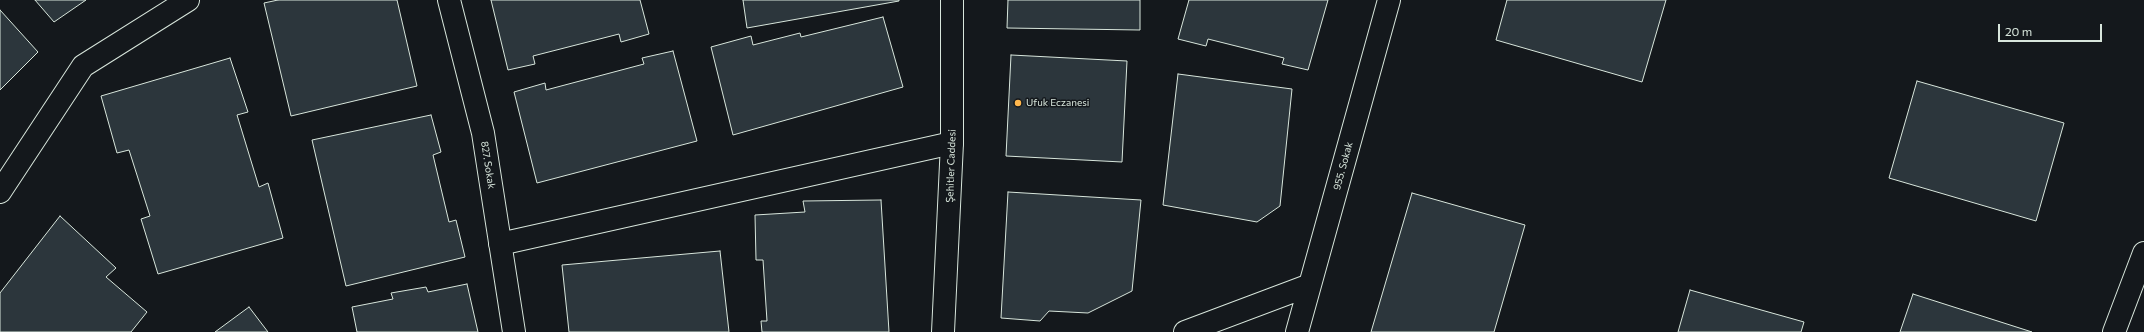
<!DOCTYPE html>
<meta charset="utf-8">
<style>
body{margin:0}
#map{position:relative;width:2144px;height:332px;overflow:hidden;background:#14181c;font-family:Commissioner,sans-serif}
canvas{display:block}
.scale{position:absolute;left:1998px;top:24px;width:104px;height:18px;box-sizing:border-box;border:2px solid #d8e6dc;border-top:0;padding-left:5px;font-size:12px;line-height:14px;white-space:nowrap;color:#d8e6dc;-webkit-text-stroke:3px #14181c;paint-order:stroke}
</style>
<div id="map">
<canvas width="2144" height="332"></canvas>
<div class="scale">20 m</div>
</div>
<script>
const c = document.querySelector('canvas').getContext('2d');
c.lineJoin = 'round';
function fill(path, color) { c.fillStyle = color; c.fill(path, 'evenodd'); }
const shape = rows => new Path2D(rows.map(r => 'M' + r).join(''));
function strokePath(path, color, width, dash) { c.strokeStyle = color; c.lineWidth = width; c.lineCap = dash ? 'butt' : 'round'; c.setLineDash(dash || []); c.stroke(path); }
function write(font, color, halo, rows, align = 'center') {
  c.font = font + ' Commissioner,sans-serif'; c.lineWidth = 3; c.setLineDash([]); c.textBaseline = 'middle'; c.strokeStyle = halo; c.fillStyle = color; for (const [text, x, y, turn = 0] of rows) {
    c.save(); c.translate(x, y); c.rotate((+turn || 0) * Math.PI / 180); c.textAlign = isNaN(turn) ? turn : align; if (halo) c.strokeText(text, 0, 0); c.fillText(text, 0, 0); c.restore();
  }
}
const building = shape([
 [35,0,86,0,54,22,35,0],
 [278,0,397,0,417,86,291,116,264,3,278,0],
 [491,0,640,0,649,34,621,42,619,34,533,56,535,64,508,70,491,0],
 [743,0,899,0,899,1,747,28,743,0],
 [1008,0,1140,0,1140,30,1007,28,1008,0],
 [1189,0,1328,0,1308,70,1282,64,1284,58,1208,39,1206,46,1178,39,1189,0],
 [1507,0,1666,0,1642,82,1496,40,1507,0],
 [0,10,38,52,0,90,0,10],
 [883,17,903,87,733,135,711,47,751,36,753,45,800,33,801,37,883,17],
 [673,51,697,141,537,183,514,92,545,83,546,90,644,64,642,58,673,51],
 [1011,55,1127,61,1122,162,1006,156,1011,55],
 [230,58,248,112,237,115,259,187,268,183,283,238,158,274,141,219,150,216,129,150,117,153,101,96,230,58],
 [1178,74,1292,89,1280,206,1257,222,1163,205,1178,74],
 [1917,81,2064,123,2036,221,1889,178,1917,81],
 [431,115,441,152,433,155,449,222,456,220,465,257,346,286,312,140,431,115],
 [1008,192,1141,200,1132,291,1088,313,1049,311,1040,321,1001,318,1008,192],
 [1412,193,1525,225,1494,332,1371,332,1412,193],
 [881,200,889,332,762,332,761,321,767,321,763,260,756,260,755,215,805,212,803,201,881,200],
 [60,216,116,268,106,277,147,312,131,332,0,332,0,293,60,216],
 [720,251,729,332,569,332,562,265,720,251],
 [467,284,478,332,357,332,352,307,393,299,391,293,426,287,428,292,467,284],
 [1690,290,1804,322,1801,332,1678,332,1690,290],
 [1913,294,2032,332,1900,332,1913,294],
 [249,307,268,332,215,332,249,307]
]);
const minor = shape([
 [449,0,483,133,514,332],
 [0,192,83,66,188,0],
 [500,244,952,143],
 [1185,332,1310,285],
 [1297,332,1389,0],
 [2114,332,2144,253]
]);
const tertiary = shape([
 [943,332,952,143,952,0]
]);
const markers = [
 [1018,103,4,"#ffb74d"]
];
const poiNames = [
 ["Ufuk Eczanesi",1026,103]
];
const streetNames = [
 ["827. Sokak",488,165,81],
 ["Şehitler Caddesi",951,166,-88],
 ["955. Sokak",1343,166,-75]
];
fill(building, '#2c363c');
strokePath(building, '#d8e6dc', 1);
strokePath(minor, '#d8e6dc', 24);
strokePath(tertiary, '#d8e6dc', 24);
strokePath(minor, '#14181c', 22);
strokePath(tertiary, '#14181c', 22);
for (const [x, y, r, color] of markers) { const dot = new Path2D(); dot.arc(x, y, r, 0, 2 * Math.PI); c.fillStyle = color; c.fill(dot); strokePath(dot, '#14181c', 1.5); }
write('10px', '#d8e6dc', '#14181c', poiNames, 'left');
write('10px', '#d8e6dc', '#14181c', streetNames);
</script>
